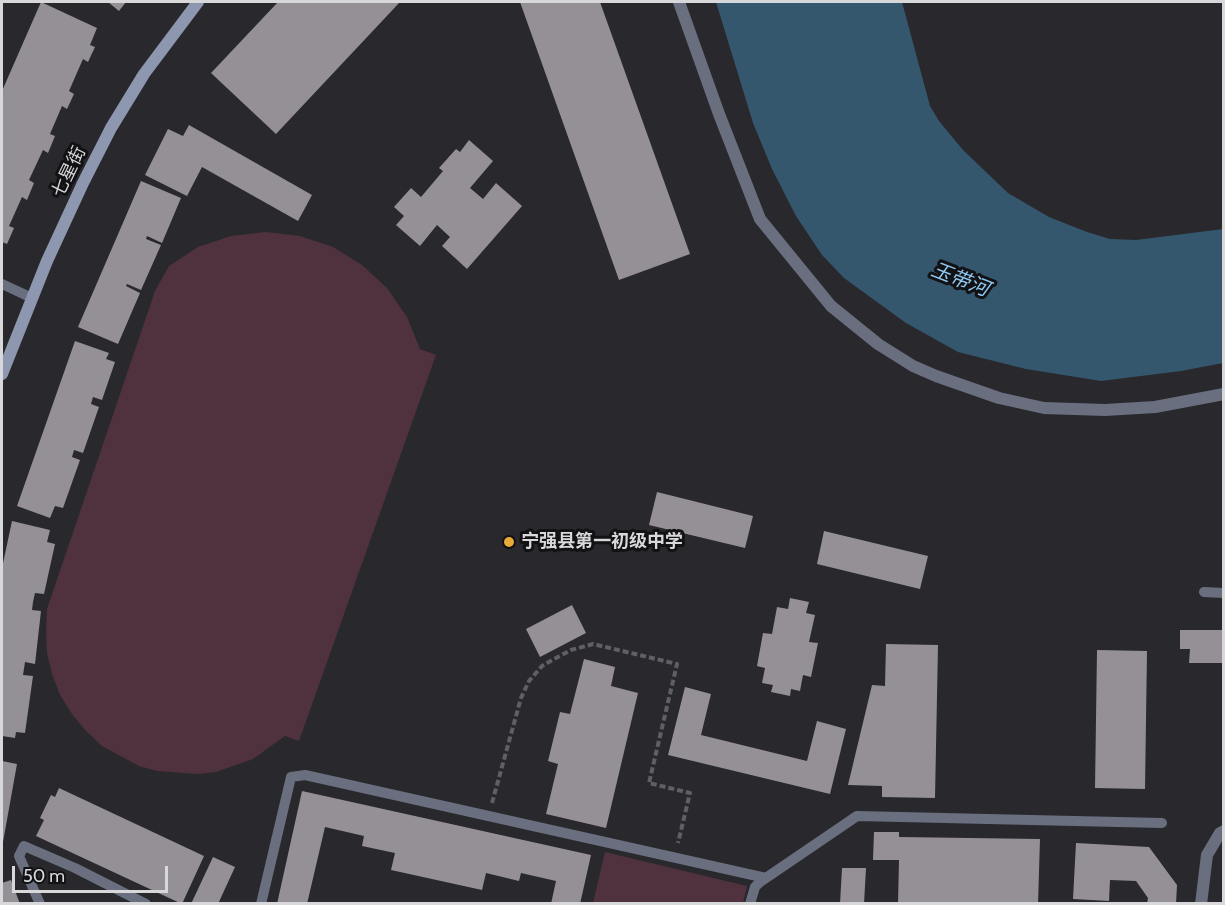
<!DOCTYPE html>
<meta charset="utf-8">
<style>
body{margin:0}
#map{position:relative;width:1225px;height:905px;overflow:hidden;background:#29282d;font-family:Cabin,sans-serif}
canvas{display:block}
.frame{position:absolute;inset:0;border:3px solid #d8d8db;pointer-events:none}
.scale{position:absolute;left:12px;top:866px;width:156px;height:27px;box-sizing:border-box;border:3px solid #d8d8db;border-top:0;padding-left:8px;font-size:18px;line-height:21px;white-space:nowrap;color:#d8d8db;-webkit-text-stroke:4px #121114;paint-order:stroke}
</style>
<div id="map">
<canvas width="1225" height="905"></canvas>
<div class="frame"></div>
<div class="scale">50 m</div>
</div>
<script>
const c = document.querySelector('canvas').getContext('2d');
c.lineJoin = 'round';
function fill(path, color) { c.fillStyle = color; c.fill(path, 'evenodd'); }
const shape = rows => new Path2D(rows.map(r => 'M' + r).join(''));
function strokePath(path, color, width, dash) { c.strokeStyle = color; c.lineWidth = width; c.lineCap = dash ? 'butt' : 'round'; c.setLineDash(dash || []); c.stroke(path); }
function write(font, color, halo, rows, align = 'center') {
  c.font = font + ' Cabin,"Noto Sans SC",sans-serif'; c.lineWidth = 6; c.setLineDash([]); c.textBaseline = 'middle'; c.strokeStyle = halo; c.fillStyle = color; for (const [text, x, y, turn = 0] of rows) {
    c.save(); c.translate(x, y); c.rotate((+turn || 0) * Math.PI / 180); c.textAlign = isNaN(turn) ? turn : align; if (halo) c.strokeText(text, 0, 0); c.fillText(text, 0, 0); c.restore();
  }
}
const green = shape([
 [266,232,300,236,333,247,362,265,387,288,407,317,420,349,436,355,299,741,285,736,253,759,216,772,197,774,157,771,139,766,102,746,86,731,72,714,60,695,52,674,47,653,46,631,47,609,155,291,169,266,198,247,231,236],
 [605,852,747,886,743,903,593,903]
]);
const water = shape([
 [716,2,902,2,930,106,939,121,963,150,1008,193,1049,217,1087,232,1110,239,1136,240,1223,229,1223,363,1181,371,1101,381,1026,369,958,352,906,323,844,278,822,255,796,216,772,169,753,123]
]);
const building = shape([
 [41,2,97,28,90,45,95,47,88,62,83,59,69,91,74,94,67,109,62,106,50,134,55,136,48,153,43,150,29,180,34,183,27,200,22,197,9,226,14,228,7,244,2,242,2,91],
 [108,2,126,2,119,11],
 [278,2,400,2,276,134,211,73],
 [520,2,600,2,690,254,619,280],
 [189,125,312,195,298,221,202,167,187,196,145,175,168,129,183,136],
 [469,140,493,161,470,188,483,199,496,183,522,206,467,269,442,246,450,237,437,225,420,246,396,225,404,216,394,207,411,188,421,197,443,171,439,168,456,149,460,152],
 [141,181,181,198,162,243,147,236,146,239,161,245,141,290,127,284,126,286,140,293,118,344,78,327],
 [75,341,109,353,106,359,115,362,102,400,93,397,91,404,99,407,83,453,74,450,72,457,80,460,63,508,55,506,50,518,17,506],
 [657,492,753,516,745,548,649,525],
 [12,521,50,530,47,542,55,544,44,594,35,593,33,602,32,610,41,611,35,664,25,662,23,675,33,676,25,733,16,732,15,738,2,736,2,568],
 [824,531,928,556,920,589,817,564],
 [790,598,809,602,806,613,815,615,809,642,818,643,811,677,803,675,800,691,791,689,790,696,771,692,773,685,762,683,765,668,757,666,763,633,772,634,777,607,788,609],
 [572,605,586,633,540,657,526,629],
 [1180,630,1224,630,1224,663,1189,663,1190,649,1180,649],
 [886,644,938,645,935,798,882,797,882,786,848,785,872,685,885,686],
 [1097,650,1147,651,1145,789,1095,788],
 [584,659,615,667,611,686,638,693,606,828,546,814,558,764,548,761,560,712,570,714],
 [685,687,711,694,701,735,807,761,817,721,846,729,830,794,668,755],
 [2,761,17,764,3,842,2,842],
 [59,788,204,856,182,904,36,836,44,820,40,818,51,795,55,797],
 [302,791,591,855,580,904,551,904,556,881,521,873,519,881,486,873,482,890,391,870,395,853,362,846,364,836,325,827,307,904,277,904],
 [874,832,899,832,899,837,1040,839,1038,904,898,904,899,860,873,860],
 [1076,843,1149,847,1177,885,1176,904,1147,904,1148,898,1136,881,1110,880,1109,901,1073,899],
 [213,857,235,867,218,904,191,904],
 [842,868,866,868,864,904,840,904],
 [11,880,20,904,2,904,2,883]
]);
const path = shape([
 [492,803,521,698,529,681,542,666,554,659,571,650,593,644,677,664,649,783,690,793,678,843]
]);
const service = shape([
 [2,284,32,298],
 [1204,592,1224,593],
 [40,904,19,856,24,846,75,868,146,904],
 [261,904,291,777,305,775,766,878],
 [750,904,755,887,760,882,857,816,1162,823]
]);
const minor = shape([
 [1201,904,1207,855,1220,833,1224,831]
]);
const tertiary = shape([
 [679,2,719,114,760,219,831,306,878,344,913,366,936,376,999,398,1044,408,1105,410,1155,407,1224,394]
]);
const secondary = shape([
 [2,374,47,261,83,183,111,128,144,74,198,2]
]);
const markers = [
 [509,542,6,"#e9ab38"]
];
const streetNames = [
 ["七星街",69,172,-64]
];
const poiNames = [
 ["宁强县第一初级中学",521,542]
];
const waterNames = [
 ["玉带河",960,280,21]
];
fill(green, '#4f323e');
fill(water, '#35576d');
fill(building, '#959095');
strokePath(path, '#606064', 4, [6, 3]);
strokePath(service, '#696f7e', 10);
strokePath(minor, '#696f7e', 12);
strokePath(tertiary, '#696f7e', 12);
strokePath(secondary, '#8d97af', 12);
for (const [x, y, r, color] of markers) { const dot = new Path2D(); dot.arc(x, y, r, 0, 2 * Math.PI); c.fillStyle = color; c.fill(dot); strokePath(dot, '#121114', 2); }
write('18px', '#d8d8db', '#121114', streetNames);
write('bold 18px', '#d8d8db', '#121114', poiNames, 'left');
write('italic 20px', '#8dc9f2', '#121114', waterNames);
</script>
